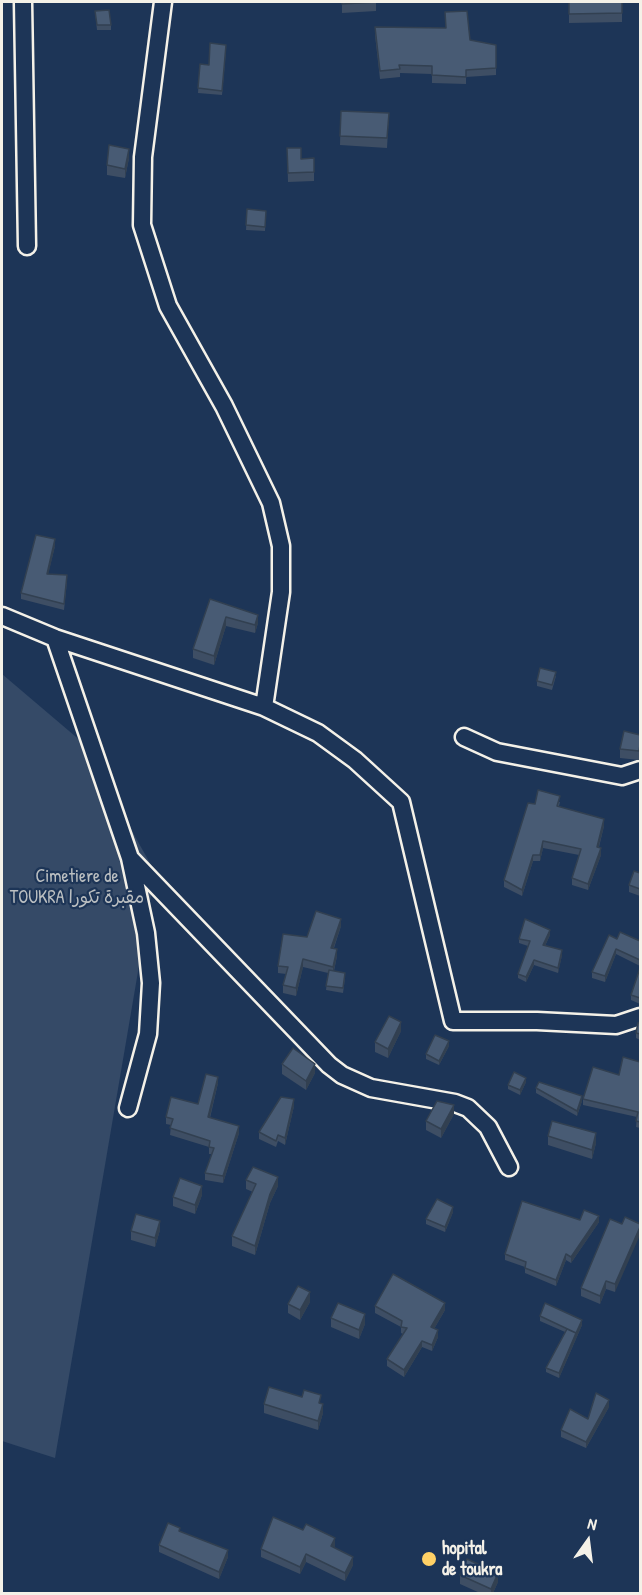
<!DOCTYPE html>
<meta charset="utf-8">
<style>
body{margin:0}
#map{position:relative;width:642px;height:1595px;overflow:hidden;background:#1d3557;font-family:"Patrick Hand",sans-serif}
canvas{display:block}
.frame{position:absolute;inset:0;border:3px solid #f4f1e8;pointer-events:none}
.north{position:absolute;left:558px;top:1511px;width:60px;height:60px;-webkit-text-stroke:4px #1d3557;paint-order:stroke;rotate:14deg;font-size:16px;font-weight:700;line-height:24px;text-align:center;color:#f4f1e8}
.north::after{content:'';display:block;margin:auto;width:21px;height:27px;background:#f4f1e8;clip-path:polygon(50% 0,100% 100%,50% 72%,0 100%)}
</style>
<div id="map">
<canvas width="642" height="1595"></canvas>
<div class="frame"></div>
<div class="north">N</div>
</div>
<script>
const c = document.querySelector('canvas').getContext('2d');
c.lineJoin = 'round';
function fill(path, color) { c.fillStyle = color; c.fill(path, 'evenodd'); }
const shape = rows => new Path2D(rows.map(r => 'M' + r).join(''));
function strokePath(path, color, width, dash) { c.strokeStyle = color; c.lineWidth = width; c.lineCap = dash ? 'butt' : 'round'; c.setLineDash(dash || []); c.stroke(path); }
function write(font, color, halo, rows, align = 'center') {
  c.font = font + ' "Patrick Hand","Playpen Sans Arabic",sans-serif'; c.lineWidth = 4.5; c.setLineDash([]); c.textBaseline = 'middle'; c.strokeStyle = halo; c.fillStyle = color; for (const [text, x, y, turn = 0] of rows) {
    c.save(); c.translate(x, y); c.rotate((+turn || 0) * Math.PI / 180); c.textAlign = isNaN(turn) ? turn : align; if (halo) c.strokeText(text, 0, 0); c.fillText(text, 0, 0); c.restore();
  }
}
const green = shape([
 [2,674,82,742,155,872,55,1458,2,1441]
]);
const street = shape([
 [23,2,27,246],
 [163,2,143,157,142,225,168,306,224,406,271,503,281,546,281,592,264,707],
 [2,616,55,638,264,707,318,733,355,760,401,802,453,1021,537,1021,616,1025,640,1017],
 [55,638,130,858,146,933,151,983,148,1034,128,1108],
 [464,737,497,752,622,776,640,770],
 [130,858,329,1065,342,1075,371,1088,455,1103,468,1108,488,1127,509,1167]
]);
const wall = shape([
 [342,2,376,2,376,11,342,13],
 [569,2,622,2,622,22,569,23],
 [95,11,111,25,111,30,97,30],
 [375,27,470,40,496,45,496,75,466,77,466,84,432,83,432,74,400,73,400,77,380,79,375,35],
 [226,50,222,95,198,93,200,64,209,65],
 [341,111,389,113,387,148,340,145],
 [287,148,301,159,314,158,314,181,288,182],
 [129,158,125,178,107,175,107,165],
 [247,209,266,211,265,231,246,230],
 [55,546,48,574,67,581,64,610,21,599,21,593],
 [210,599,258,623,255,633,226,626,214,665,193,658,193,649],
 [556,676,552,690,537,686,537,681],
 [640,735,639,760,620,758,620,749],
 [560,802,559,806,604,826,599,847,601,855,588,890,572,885,572,878,579,855,543,848,540,861,533,861,522,896,504,887,504,880,535,804],
 [640,873,640,896,629,892,629,885],
 [341,926,334,948,337,956,334,971,345,978,343,993,326,990,328,973,303,967,296,996,283,993,283,985,286,974,278,973,278,966,307,937],
 [550,935,545,946,562,955,558,973,534,965,526,982,518,978,518,974,528,946,519,943,519,939],
 [617,939,640,941,640,966,616,954,605,982,592,978,592,972],
 [640,968,640,1004,631,1000,631,995],
 [640,1022,640,1040,636,1038,636,1033],
 [401,1031,388,1058,375,1052,375,1042],
 [449,1046,439,1065,426,1059,426,1054],
 [640,1062,640,1128,636,1127,637,1117,583,1105,583,1099,619,1075],
 [282,1064,315,1073,306,1090,282,1074],
 [526,1082,520,1095,508,1089,508,1085],
 [218,1083,210,1118,239,1133,223,1183,205,1180,205,1173,212,1154,209,1154,209,1147,170,1135,171,1125,166,1124,166,1117,198,1104],
 [536,1088,582,1101,577,1116,536,1093],
 [294,1106,285,1145,278,1141,276,1147,259,1139,259,1132],
 [454,1114,441,1138,426,1130,426,1121],
 [548,1136,596,1143,592,1159,548,1145],
 [246,1180,278,1186,270,1203,255,1255,232,1246,232,1236,253,1192,246,1189],
 [202,1195,195,1214,173,1206,173,1197],
 [453,1212,445,1232,426,1224,426,1219],
 [580,1220,599,1222,571,1263,566,1260,556,1286,525,1273,525,1267,505,1260,505,1254],
 [622,1224,615,1292,606,1289,600,1304,581,1296,581,1288],
 [160,1230,155,1247,131,1240,131,1231],
 [310,1302,300,1320,288,1313,288,1304],
 [375,1306,445,1310,434,1329,438,1337,432,1351,422,1347,404,1377,387,1366,387,1359,403,1334,401,1333,401,1327,375,1313],
 [540,1316,582,1325,559,1378,546,1372,546,1368,565,1332,540,1321],
 [331,1318,365,1324,359,1339,331,1327],
 [321,1403,323,1413,318,1430,264,1413,264,1404],
 [609,1407,586,1448,561,1437,561,1430,588,1419],
 [180,1532,228,1557,219,1579,159,1552,159,1545],
 [335,1546,334,1547,353,1565,345,1581,306,1562,300,1574,261,1557,261,1549],
 [460,1575,498,1582,493,1593,480,1593,460,1584]
]);
const shadedWall = shape([
 [129,149,129,158,125,178,125,169],
 [55,539,55,546,47,580,47,574],
 [258,615,258,623,255,633,255,625],
 [226,617,226,626,214,665,214,656],
 [604,819,604,826,597,853,597,847],
 [543,841,543,848,540,861,540,855],
 [601,848,601,855,588,890,588,884],
 [533,855,533,861,522,896,522,890],
 [341,919,341,926,331,955,331,948],
 [550,930,550,935,543,950,543,945],
 [337,949,337,956,333,974,333,967],
 [616,949,616,954,605,982,605,976],
 [562,950,562,955,558,973,558,968],
 [303,959,303,967,296,996,296,988],
 [534,960,534,965,526,982,526,977],
 [401,1022,401,1031,388,1058,388,1049],
 [449,1041,449,1046,439,1065,439,1061],
 [315,1064,315,1073,306,1090,306,1081],
 [218,1077,218,1083,208,1124,208,1117],
 [526,1078,526,1082,520,1095,520,1090],
 [582,1096,582,1101,577,1116,577,1111],
 [294,1099,294,1106,285,1145,285,1138],
 [454,1105,454,1114,441,1138,441,1129],
 [239,1126,239,1133,223,1183,223,1176],
 [596,1133,596,1143,592,1159,592,1150],
 [278,1177,278,1186,270,1203,255,1255,255,1246,270,1194],
 [202,1186,202,1195,195,1214,195,1205],
 [453,1207,453,1212,445,1232,445,1227],
 [599,1216,599,1222,571,1263,571,1257],
 [160,1221,160,1230,155,1247,155,1238],
 [640,1227,640,1235,615,1292,615,1284],
 [566,1254,566,1260,556,1286,556,1280],
 [606,1281,606,1289,600,1304,600,1296],
 [310,1292,310,1302,300,1320,300,1310],
 [445,1303,445,1310,431,1334,431,1327],
 [365,1314,365,1324,359,1339,359,1330],
 [582,1320,582,1325,559,1378,559,1373],
 [438,1330,438,1337,432,1351,432,1345],
 [422,1341,422,1347,404,1377,404,1370],
 [609,1400,609,1407,586,1448,586,1442],
 [323,1404,323,1413,318,1430,318,1421],
 [335,1538,335,1546,331,1554,331,1546],
 [228,1550,228,1557,219,1579,219,1572],
 [306,1554,306,1562,300,1574,300,1567],
 [353,1557,353,1565,345,1581,345,1573],
 [498,1573,498,1582,493,1593,491,1593,491,1589]
]);
const building = shape([
 [342,2,376,2,342,4,342,2],
 [569,2,622,2,622,13,569,14,569,2],
 [109,10,111,25,97,25,95,11,109,10],
 [467,11,470,40,496,45,496,68,466,70,466,77,432,75,432,66,399,65,400,69,380,71,375,27,446,28,445,12,467,11],
 [210,43,226,45,222,91,198,88,200,64,209,65,210,43],
 [341,111,389,113,387,138,340,136,341,111],
 [109,145,129,149,125,169,107,165,109,145],
 [287,148,301,148,301,159,314,158,314,172,288,173,287,148],
 [247,209,266,211,265,227,246,225,247,209],
 [36,535,55,539,47,574,67,575,64,604,21,593,36,535],
 [210,599,258,615,255,625,226,617,214,656,193,649,210,599],
 [540,668,556,672,552,685,537,681,540,668],
 [624,731,640,735,640,745,639,751,620,749,624,731],
 [538,790,560,796,557,806,604,819,597,847,601,848,588,884,572,878,581,849,543,841,540,855,533,855,522,890,504,880,528,803,535,804,538,790],
 [634,871,640,873,640,889,629,885,634,871],
 [316,911,341,919,331,948,337,949,333,967,303,959,296,988,283,985,288,967,278,966,283,934,307,937,316,911],
 [525,919,550,930,543,945,562,950,558,968,534,960,526,977,518,974,530,941,519,939,525,919],
 [620,932,640,941,640,960,616,949,605,976,592,972,609,935,617,939,620,932],
 [640,968,640,998,631,995,640,968],
 [329,970,345,973,343,988,326,986,329,970],
 [389,1016,401,1022,388,1049,375,1042,389,1016],
 [640,1022,640,1034,636,1033,638,1023,640,1022],
 [435,1035,449,1041,439,1061,426,1054,435,1035],
 [293,1048,315,1064,306,1081,282,1064,293,1048],
 [623,1057,640,1062,640,1122,636,1121,638,1112,583,1099,593,1067,619,1075,623,1057],
 [514,1072,526,1078,520,1090,508,1085,514,1072],
 [206,1074,218,1077,208,1117,239,1126,223,1176,205,1173,214,1148,209,1147,210,1141,170,1128,173,1119,166,1117,171,1097,198,1104,206,1074],
 [539,1082,582,1096,577,1111,536,1088,539,1082],
 [281,1097,294,1099,285,1138,278,1135,276,1141,259,1132,281,1097],
 [437,1101,454,1105,441,1129,426,1121,437,1101],
 [552,1121,596,1133,592,1150,548,1136,552,1121],
 [253,1167,278,1177,270,1194,255,1246,232,1236,256,1184,246,1180,253,1167],
 [180,1178,202,1186,195,1205,173,1197,180,1178],
 [437,1199,453,1207,445,1227,426,1219,437,1199],
 [522,1201,580,1220,584,1210,599,1216,571,1257,566,1254,556,1280,525,1268,526,1262,505,1254,522,1201],
 [136,1214,160,1221,155,1238,131,1231,136,1214],
 [625,1217,640,1224,640,1227,615,1284,606,1281,600,1296,581,1288,610,1219,622,1224,625,1217],
 [393,1274,445,1303,431,1327,438,1330,432,1345,422,1341,404,1370,387,1359,407,1328,401,1327,402,1321,375,1306,393,1274],
 [298,1286,310,1292,300,1310,288,1304,298,1286],
 [338,1303,365,1314,359,1330,331,1318,338,1303],
 [545,1303,582,1320,576,1333,540,1316,545,1303],
 [567,1329,576,1333,559,1373,546,1368,567,1329],
 [269,1387,302,1397,304,1390,321,1395,319,1403,323,1404,318,1421,264,1404,269,1387],
 [596,1393,609,1400,586,1442,561,1430,570,1409,588,1419,596,1393],
 [273,1517,303,1530,306,1524,335,1538,331,1546,353,1557,345,1573,306,1554,300,1567,261,1549,273,1517],
 [168,1523,180,1528,179,1531,228,1550,219,1572,159,1545,168,1523],
 [467,1559,498,1573,491,1589,460,1575,467,1559]
]);
const markers = [
 [429,1559,8,"#ffd166"]
];
const parkNames = [
 ["Cimetiere de",77,877],
 ["TOUKRA مقبرة تكورا",77,898]
];
const poiNames = [
 ["hopital",442,1549],
 ["de toukra",442,1570]
];
fill(green, '#354a67');
strokePath(street, '#f4f1e8', 21);
strokePath(street, '#1d3557', 16);
fill(wall, '#3e4e64');
fill(shadedWall, '#324051');
fill(building, '#485b74');
strokePath(building, '#324051', 1.5);
for (const [x, y, r, color] of markers) { const dot = new Path2D(); dot.arc(x, y, r, 0, 2 * Math.PI); c.fillStyle = color; c.fill(dot); strokePath(dot, '#1d3557', 2); }
write('18px', '#bbbfc1', '#1d3557', parkNames);
write('bold 18px', '#f4f1e8', '#1d3557', poiNames, 'left');
</script>
